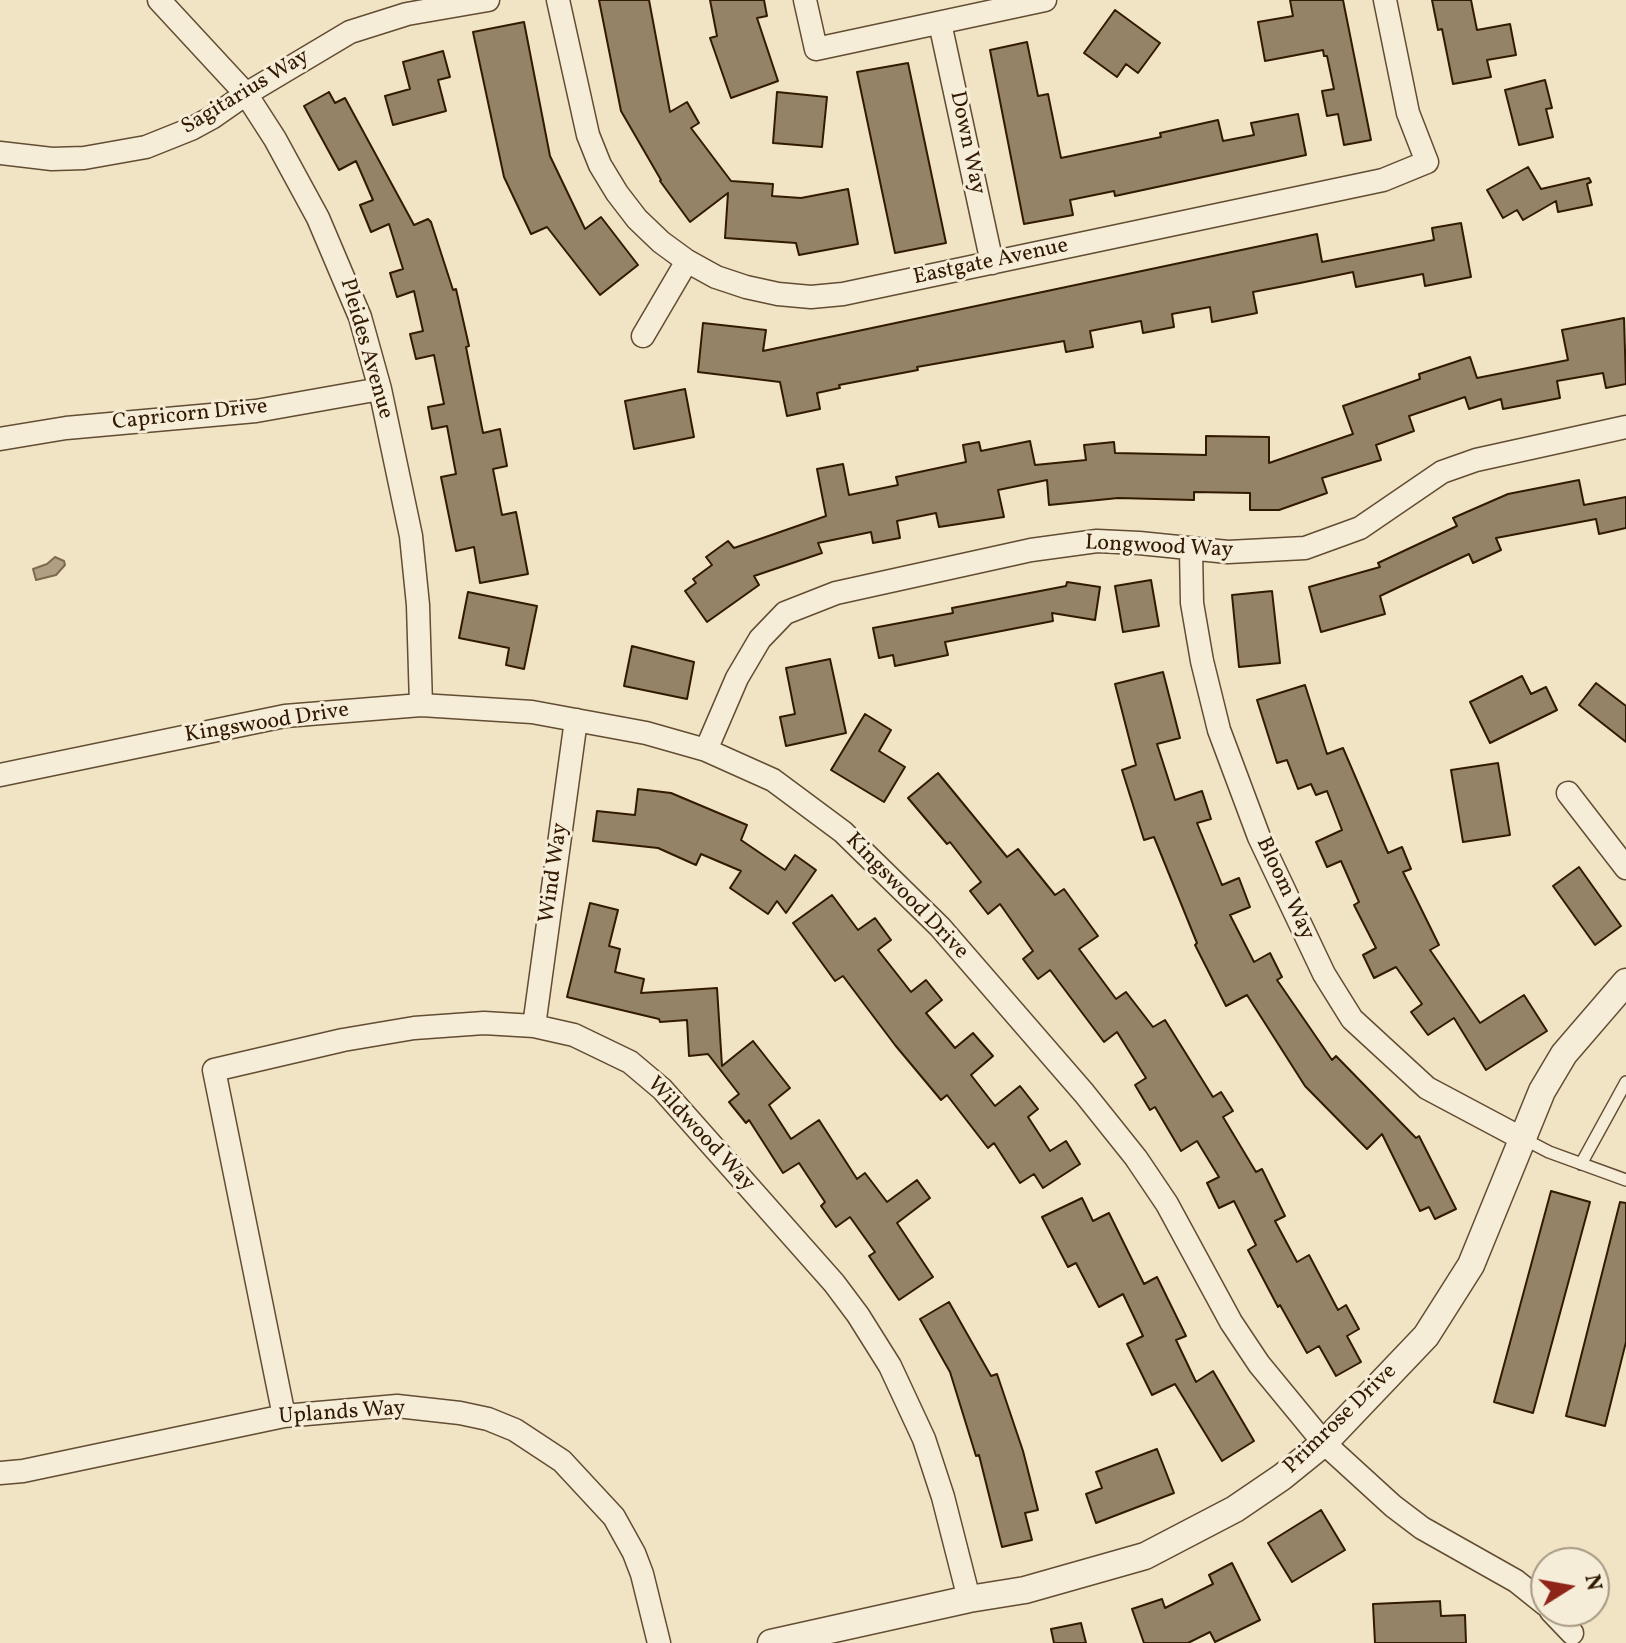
<!DOCTYPE html>
<style>
body{margin:0}
#map{position:relative;width:1626px;height:1643px;overflow:hidden;background:#f1e4c5;font-family:Vollkorn,serif}
canvas{display:block}
.north{position:absolute;left:1530px;top:1547px;width:80px;height:80px;box-sizing:border-box;background:#f6edd9;border:2px solid #a89983;border-radius:50%;rotate:79deg;font-size:22px;font-weight:700;line-height:32px;text-align:center;color:#321a01}
.north::after{content:'';display:block;margin:auto;width:28px;height:36px;background:#8f2418;clip-path:polygon(50% 0,100% 100%,50% 72%,0 100%)}
</style>
<div id="map">
<canvas width="1626" height="1643"></canvas>
<div class="north">N</div>
</div>
<script>
const c = document.querySelector('canvas').getContext('2d');
c.lineJoin = 'round';
function fill(path, color) { c.fillStyle = color; c.fill(path, 'evenodd'); }
const shape = rows => new Path2D(rows.map(r => 'M' + r).join(''));
function strokePath(path, color, width, dash) { c.strokeStyle = color; c.lineWidth = width; c.lineCap = dash ? 'butt' : 'round'; c.setLineDash(dash || []); c.stroke(path); }
function write(font, color, halo, rows, align = 'center') {
  c.font = font + ' Vollkorn,serif'; c.lineWidth = 6; c.setLineDash([]); c.textBaseline = 'middle'; c.strokeStyle = halo; c.fillStyle = color; for (const [text, x, y, turn = 0] of rows) {
    c.save(); c.translate(x, y); c.rotate((+turn || 0) * Math.PI / 180); c.textAlign = isNaN(turn) ? turn : align; if (halo) c.strokeText(text, 0, 0); c.fillText(text, 0, 0); c.restore();
  }
}
const water = shape([
 [55,557,64,561,65,565,56,575,36,580,33,569,47,564,55,557]
]);
const building = shape([
 [599,0,649,0,670,112,687,102,699,123,691,128,731,181,773,184,772,196,801,198,848,189,858,244,799,255,796,243,725,238,728,193,690,222,660,181,661,180,621,111,599,0],
 [710,0,764,0,767,16,757,18,778,81,731,98,710,38,717,36,710,0],
 [1290,0,1343,0,1371,140,1344,145,1338,114,1327,116,1322,91,1334,89,1327,56,1324,56,1323,50,1265,61,1258,22,1293,16,1290,0],
 [1432,0,1471,0,1477,30,1510,24,1516,55,1487,60,1491,77,1453,84,1442,29,1438,30,1432,0],
 [1115,10,1160,43,1138,73,1126,64,1117,77,1084,53,1115,10],
 [524,22,550,156,585,229,601,217,638,265,600,295,547,227,531,234,504,177,473,32,524,22],
 [1027,42,1038,96,1048,94,1061,158,1161,137,1160,133,1218,120,1223,141,1254,135,1251,123,1298,114,1306,155,1115,196,1114,191,1070,200,1073,215,1024,224,990,50,1027,42],
 [443,51,450,77,438,80,446,111,393,125,385,96,410,89,403,62,443,51],
 [908,63,946,243,895,253,857,72,908,63],
 [1545,80,1552,108,1546,109,1553,137,1519,145,1505,90,1545,80],
 [329,92,335,103,345,98,414,225,428,219,431,222,453,290,456,289,469,346,466,347,483,433,500,429,507,466,493,469,502,515,516,512,528,574,480,583,474,547,456,551,441,477,456,474,447,426,432,429,428,407,444,404,434,355,416,359,410,334,423,331,414,291,397,297,390,273,403,269,389,224,371,232,360,205,373,200,356,161,339,170,304,106,329,92],
 [777,92,827,97,822,147,773,143,777,92],
 [1528,167,1541,189,1589,178,1591,182,1587,184,1592,205,1558,212,1556,201,1523,220,1517,210,1503,218,1487,190,1528,167],
 [1461,223,1471,277,1425,286,1423,274,1356,287,1353,272,1300,283,1253,292,1257,313,1212,322,1210,307,1172,314,1174,327,1143,333,1141,321,1090,331,1093,347,1066,352,1064,341,917,367,918,370,839,385,840,388,817,393,820,409,787,416,780,382,698,372,703,323,766,330,763,351,1317,234,1322,262,1434,240,1432,228,1461,223],
 [1624,318,1626,384,1606,388,1603,373,1557,381,1560,398,1503,409,1501,399,1469,409,1465,397,1409,416,1414,431,1376,445,1381,460,1322,478,1327,493,1279,510,1250,510,1250,493,1194,492,1194,500,1118,498,1049,505,1047,480,998,490,1004,517,939,527,936,513,897,521,900,538,873,543,871,532,818,543,822,553,754,576,759,585,707,622,685,591,696,583,693,579,712,565,706,557,728,541,734,548,826,516,817,469,843,464,849,495,898,485,896,477,966,462,963,445,979,442,981,451,1030,441,1035,465,1086,460,1084,445,1114,442,1115,453,1206,455,1206,436,1269,437,1269,463,1353,434,1343,406,1420,379,1419,374,1470,357,1477,378,1568,360,1562,330,1624,318],
 [685,389,694,437,634,449,625,401,685,389],
 [1579,480,1584,505,1626,497,1626,528,1599,534,1596,519,1496,538,1501,550,1473,563,1469,554,1380,596,1385,614,1321,632,1309,587,1380,567,1378,563,1457,526,1453,518,1508,494,1579,480],
 [1151,580,1159,626,1123,632,1115,586,1151,580],
 [1067,582,1100,587,1095,620,1052,613,1053,621,945,642,948,655,895,666,893,655,879,658,873,628,953,613,952,608,1066,586,1067,582],
 [1272,591,1280,663,1239,667,1232,595,1272,591],
 [468,592,537,606,524,669,506,665,509,648,459,638,468,592],
 [632,646,694,662,687,699,624,686,632,646],
 [830,659,846,733,786,746,780,717,795,714,786,668,830,659],
 [1163,672,1180,738,1157,744,1175,800,1202,791,1211,819,1197,823,1222,885,1239,878,1250,907,1230,915,1254,962,1270,953,1282,977,1277,980,1332,1060,1336,1056,1416,1138,1419,1136,1456,1209,1435,1219,1429,1207,1420,1211,1382,1134,1367,1149,1305,1086,1247,995,1226,1006,1195,945,1197,943,1154,837,1144,840,1122,770,1136,765,1115,684,1163,672],
 [1522,676,1531,694,1546,687,1557,710,1490,743,1470,702,1522,676],
 [1596,683,1626,706,1626,742,1579,705,1596,683],
 [1305,685,1327,754,1343,748,1388,853,1402,847,1411,869,1403,872,1439,945,1430,950,1480,1023,1524,995,1547,1031,1486,1070,1454,1018,1428,1035,1411,1012,1422,1004,1396,967,1374,978,1363,955,1376,948,1354,905,1359,902,1341,861,1327,867,1316,842,1342,830,1327,791,1316,795,1311,784,1298,789,1287,760,1277,763,1257,700,1305,685],
 [865,714,891,730,879,751,905,767,884,802,831,770,865,714],
 [1498,763,1510,835,1463,842,1451,770,1498,763],
 [938,773,1007,857,1018,849,1055,895,1064,889,1098,936,1079,949,1116,999,1126,992,1153,1027,1165,1020,1213,1097,1221,1092,1233,1111,1223,1117,1256,1172,1262,1169,1285,1216,1275,1221,1297,1262,1309,1255,1338,1310,1346,1305,1359,1329,1347,1336,1361,1362,1336,1376,1319,1346,1307,1353,1280,1305,1278,1307,1248,1250,1256,1245,1234,1201,1219,1208,1207,1183,1219,1177,1197,1141,1181,1151,1155,1107,1150,1110,1135,1085,1146,1078,1117,1032,1104,1042,1050,970,1038,979,1023,959,1033,951,1000,904,988,914,970,891,981,882,950,842,947,844,908,798,938,773],
 [638,789,671,793,747,825,741,840,785,870,795,855,816,870,786,913,777,901,768,914,730,888,741,871,701,854,696,865,658,848,593,841,597,811,635,815,638,789],
 [1579,867,1621,926,1595,945,1553,886,1579,867],
 [832,895,858,930,875,918,891,940,878,950,911,992,926,980,942,1000,926,1013,955,1048,973,1033,993,1056,971,1075,995,1106,1020,1086,1038,1109,1028,1117,1050,1151,1066,1141,1080,1164,1043,1188,1034,1174,1020,1183,994,1143,988,1148,947,1095,941,1100,895,1045,843,976,835,981,793,923,832,895],
 [590,903,618,910,609,946,620,949,615,972,644,979,641,993,717,988,722,1066,753,1041,790,1088,769,1105,791,1139,819,1120,857,1179,865,1173,887,1202,917,1180,930,1198,897,1223,933,1277,899,1300,869,1256,875,1252,850,1217,836,1227,821,1206,825,1202,799,1163,783,1173,749,1120,746,1123,729,1102,739,1094,708,1054,689,1056,687,1020,660,1022,659,1019,567,997,590,903],
 [1551,1191,1590,1202,1533,1413,1494,1402,1551,1191],
 [1082,1198,1093,1221,1109,1213,1144,1284,1157,1277,1186,1336,1176,1340,1196,1382,1213,1371,1254,1441,1222,1461,1175,1384,1152,1395,1127,1344,1143,1336,1123,1294,1099,1307,1076,1263,1068,1267,1042,1217,1082,1198],
 [1620,1202,1626,1203,1626,1342,1605,1426,1566,1416,1620,1202],
 [949,1302,991,1376,997,1374,1023,1451,1038,1510,1025,1513,1032,1540,1002,1547,979,1455,976,1456,950,1372,920,1319,949,1302],
 [1157,1449,1174,1493,1096,1523,1086,1494,1102,1488,1096,1472,1157,1449],
 [1321,1510,1345,1550,1292,1582,1268,1543,1321,1510],
 [1232,1563,1260,1620,1215,1642,1210,1632,1188,1643,1144,1643,1132,1609,1162,1599,1165,1608,1213,1584,1209,1575,1232,1563],
 [1440,1601,1441,1616,1465,1615,1466,1643,1375,1643,1373,1604,1440,1601],
 [1081,1623,1086,1643,1054,1643,1051,1629,1081,1623]
]);
const service = shape([
 [1522,1138,1549,1152,1626,1180],
 [1581,1164,1626,1082]
]);
const minor = shape([
 [159,0,246,94,275,139,318,218,360,317,380,389,411,536,418,605,421,705],
 [558,0,588,135,600,165,617,193,637,219,661,242,687,261,716,277,746,287,778,294,811,297,843,294,1383,180,1427,162,1408,113,1385,0],
 [805,0,816,49,1045,0],
 [940,23,992,263],
 [0,153,52,159,84,158,146,147,191,129,213,117,246,94,350,32,407,14,488,0],
 [643,336,687,261],
 [0,439,66,428,256,411,380,389],
 [1191,550,1192,603,1202,661,1219,730,1259,837,1324,974,1352,1019,1427,1088,1521,1138],
 [706,750,737,678,760,639,785,613,836,593,1031,550,1097,541,1139,543,1228,552,1305,548,1360,528,1442,472,1476,460,1626,427],
 [0,775,285,716,421,705,532,712,646,733,706,750,773,780,843,832,940,927,1084,1093,1136,1158,1167,1204,1231,1322,1259,1364,1324,1443,1393,1506,1422,1528,1516,1581,1546,1605],
 [1568,793,1626,868],
 [534,1026,576,720],
 [284,1416,214,1070,343,1040,414,1028,484,1023,534,1026,574,1035,630,1062,662,1089,834,1283,858,1315,890,1366,924,1439,943,1497,969,1599],
 [0,1473,23,1471,284,1416,397,1406,460,1413,488,1419,515,1430,562,1461,614,1517,634,1553,642,1574,659,1643],
 [1551,1611,1572,1633]
]);
const tertiary = shape([
 [771,1643,969,1599,1025,1590,1145,1556,1235,1509,1282,1477,1324,1443,1426,1336,1471,1265,1542,1091,1564,1054,1626,982]
]);
const streetNames = [
 ["Sagitarius Way",246,93,-31],
 ["Down Way",966,143,78],
 ["Eastgate Avenue",991,263,-12],
 ["Pleides Avenue",365,349,74],
 ["Capricorn Drive",190,416,-6],
 ["Longwood Way",1159,548,3],
 ["Kingswood Drive",267,724,-9],
 ["Wind Way",555,873,-82],
 ["Bloom Way",1284,889,65],
 ["Kingswood Drive",906,897,46],
 ["Wildwood Way",700,1135,47],
 ["Uplands Way",342,1414,-4],
 ["Primrose Drive",1341,1420,-44]
];
fill(water, '#b09f82');
strokePath(water, '#7e6a4e', 2);
fill(building, '#958367');
strokePath(building, '#321a01', 2);
strokePath(service, '#624c32', 14);
strokePath(minor, '#624c32', 25);
strokePath(tertiary, '#624c32', 29);
strokePath(service, '#f6edd9', 11);
strokePath(minor, '#f6edd9', 22);
strokePath(tertiary, '#f6edd9', 26);
write('22px', '#321a01', '#f6edd9', streetNames);
</script>
